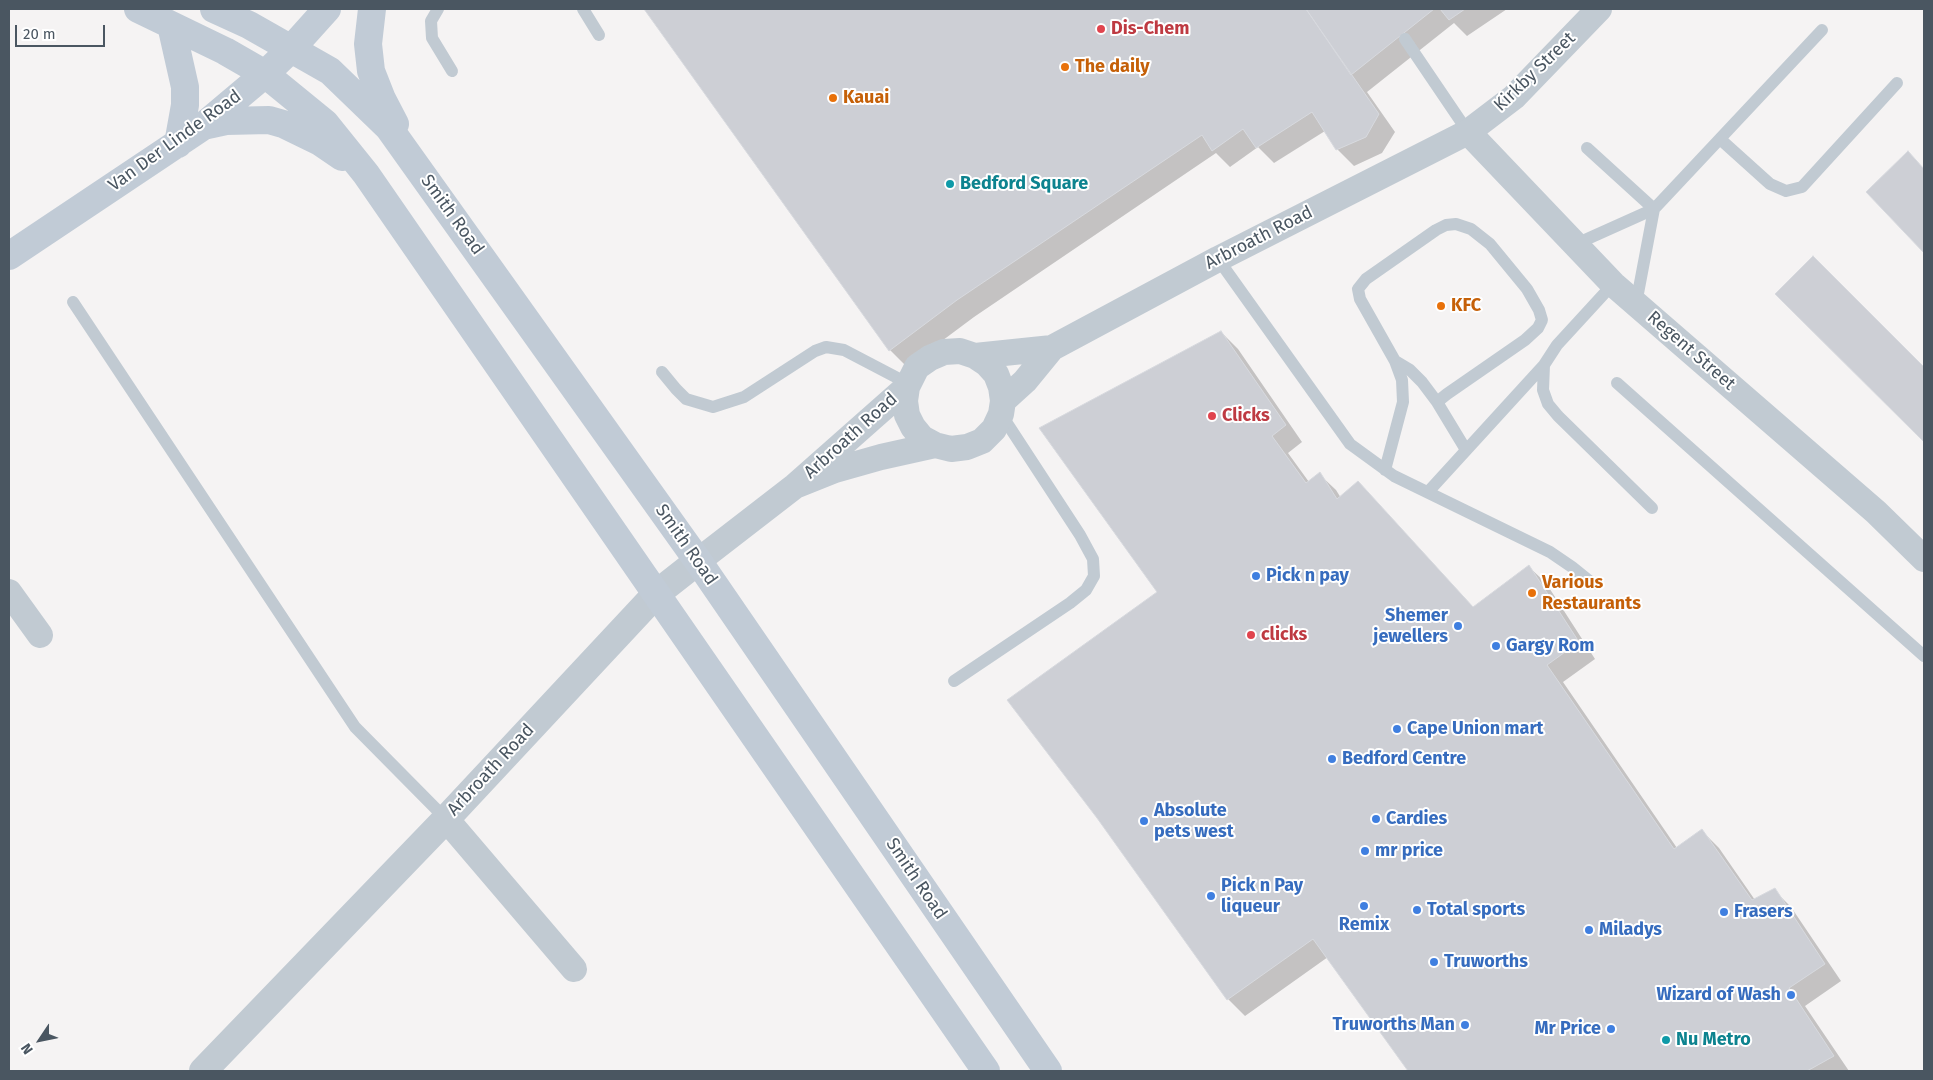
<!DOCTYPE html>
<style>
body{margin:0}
#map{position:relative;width:1933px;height:1080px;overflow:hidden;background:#f5f3f3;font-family:"Fira Sans",sans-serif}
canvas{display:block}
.frame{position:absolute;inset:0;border:10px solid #4a5661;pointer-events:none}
.north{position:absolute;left:15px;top:1015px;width:50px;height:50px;-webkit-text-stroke:4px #fff;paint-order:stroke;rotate:236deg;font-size:14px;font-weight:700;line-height:20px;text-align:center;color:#4a5661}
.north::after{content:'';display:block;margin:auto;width:18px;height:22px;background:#4a5661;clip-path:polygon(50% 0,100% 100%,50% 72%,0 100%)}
.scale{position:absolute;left:15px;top:25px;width:90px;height:22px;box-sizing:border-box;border:2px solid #4a5661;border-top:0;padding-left:6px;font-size:15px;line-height:18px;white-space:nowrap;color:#4a5661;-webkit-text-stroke:4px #fff;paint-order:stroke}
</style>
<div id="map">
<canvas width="1933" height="1080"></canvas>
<div class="frame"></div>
<div class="north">N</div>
<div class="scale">20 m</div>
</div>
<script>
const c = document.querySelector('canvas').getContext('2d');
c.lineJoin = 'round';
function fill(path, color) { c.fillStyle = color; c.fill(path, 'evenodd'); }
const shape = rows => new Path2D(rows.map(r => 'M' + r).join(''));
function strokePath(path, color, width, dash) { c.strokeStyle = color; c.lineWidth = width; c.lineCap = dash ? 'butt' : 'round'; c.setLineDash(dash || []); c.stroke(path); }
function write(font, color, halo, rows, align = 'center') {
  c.font = font + ' "Fira Sans",sans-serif'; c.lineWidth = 4; c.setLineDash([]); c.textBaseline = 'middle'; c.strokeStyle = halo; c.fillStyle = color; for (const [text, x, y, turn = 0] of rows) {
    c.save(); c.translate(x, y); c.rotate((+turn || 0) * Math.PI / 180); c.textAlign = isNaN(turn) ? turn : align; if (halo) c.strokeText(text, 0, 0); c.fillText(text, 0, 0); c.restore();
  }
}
const shadow = shape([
 [646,9,1507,9,1467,36,1454,23,1367,92,1395,132,1382,153,1354,166,1337,149,1325,131,1274,163,1258,147,1230,167,1216,153,974,317,907,367,890,350],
 [1908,153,1924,170,1924,251,1867,192],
 [1813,257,1924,368,1924,440,1776,294],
 [1221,332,1238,349,1302,442,1288,453,1309,482,1319,474,1336,490,1341,498,1358,482,1474,608,1529,567,1546,583,1595,659,1563,682,1677,848,1702,831,1719,848,1755,900,1774,890,1791,907,1841,981,1805,1006,1849,1071,1410,1071,1328,957,1245,1016,1228,999,1159,592]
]);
const building = shape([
 [644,9,1306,9,1379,114,1366,137,1336,150,1312,112,1256,148,1243,129,1212,151,1202,135,957,300,889,351,644,9],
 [1306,9,1434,9,1351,75,1306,9],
 [1440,9,1465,9,1449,20,1440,9],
 [1908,151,1924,169,1924,253,1866,192,1908,151],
 [1813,256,1924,367,1924,442,1775,294,1813,256],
 [1221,331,1286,425,1272,436,1306,483,1320,472,1337,499,1358,481,1473,607,1529,565,1579,642,1547,665,1674,849,1702,829,1752,900,1775,888,1825,964,1789,988,1834,1056,1807,1071,1408,1071,1313,939,1227,1000,1097,818,1007,700,1157,592,1039,428,1221,331]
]);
const service = shape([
 [438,9,431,21,432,38,452,71],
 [583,9,599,35],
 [1405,39,1468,132],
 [1720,139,1770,184,1786,191,1802,187,1897,83],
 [1587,148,1654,209],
 [1576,244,1654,209,1822,30],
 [1218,259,1350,444,1394,476,1550,552,1572,567,1593,584],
 [1613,284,1557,345,1544,365,1543,390,1548,404,1558,416,1652,508],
 [73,302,355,727,446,819],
 [1636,304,1654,209],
 [1395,361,1410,370,1422,382,1437,402,1466,450],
 [662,372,676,389,686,399,713,407,744,397,815,351,826,347,844,350,909,384],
 [1617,383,1924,656],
 [1385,470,1403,402,1402,380,1395,361,1360,299,1358,289,1366,279,1436,230,1446,225,1456,224,1471,229,1490,244,1527,289,1539,310,1542,320,1538,328,1525,340,1447,394,1437,402],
 [1428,492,1544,365],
 [954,681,1070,603,1086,590,1094,576,1093,559,1080,535,1001,414]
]);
const minor = shape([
 [1468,132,1613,284,1876,512,1924,559],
 [975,356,1052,348,1218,259,1468,132,1514,97,1599,9],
 [1003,401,1025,381,1052,348],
 [795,486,835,470,881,457,935,445,951,449,967,447,982,441,994,429,1001,414,1003,401,1001,387,996,374,987,364,975,356,960,351,944,352,930,358,917,367,907,387,905,401,907,415,913,427,922,438,935,445],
 [698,561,795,486,907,387],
 [9,592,40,635],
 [446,819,574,969]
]);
const tertiary = shape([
 [203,1071,446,819,656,594,698,561]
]);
const secondary = shape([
 [138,9,225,51,265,74,325,123,366,174,986,1071],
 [214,9,249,25,330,71,389,128,698,561,1048,1071],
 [372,9,368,44,371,71,382,99,395,124],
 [171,25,185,87,185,105,178,144],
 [203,126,226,121,269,120,283,124,320,142,342,157],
 [9,256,202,127,265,74,291,49,327,9]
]);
const markers = [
 [1101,29,5,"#e0444e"],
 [1065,67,5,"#e8710a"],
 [833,98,5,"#e8710a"],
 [950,184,5,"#0f9aa8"],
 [1441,306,5,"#e8710a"],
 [1212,416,5,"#e0444e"],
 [1256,576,5,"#3f7fe0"],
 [1532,593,5,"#e8710a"],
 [1458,626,5,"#3f7fe0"],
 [1251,635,5,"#e0444e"],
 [1496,646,5,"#3f7fe0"],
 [1397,729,5,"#3f7fe0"],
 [1332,759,5,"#3f7fe0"],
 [1376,819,5,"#3f7fe0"],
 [1144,821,5,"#3f7fe0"],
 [1365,851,5,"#3f7fe0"],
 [1211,896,5,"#3f7fe0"],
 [1364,906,5,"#3f7fe0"],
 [1417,910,5,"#3f7fe0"],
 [1724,912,5,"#3f7fe0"],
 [1589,930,5,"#3f7fe0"],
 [1434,962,5,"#3f7fe0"],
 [1791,995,5,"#3f7fe0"],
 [1465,1025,5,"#3f7fe0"],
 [1611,1029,5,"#3f7fe0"],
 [1666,1040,5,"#0f9aa8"]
];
const healthNames = [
 ["Dis-Chem",1111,29],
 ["Clicks",1222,416],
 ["clicks",1261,635]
];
const foodNames = [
 ["The daily",1075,67],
 ["Kauai",843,98],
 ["KFC",1451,306],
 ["Various",1542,583],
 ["Restaurants",1542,604]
];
const streetNames = [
 ["Kirkby Street",1535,72,-44],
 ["Van Der Linde Road",175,141,-36],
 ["Smith Road",452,215,54],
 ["Arbroath Road",1259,238,-27],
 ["Regent Street",1691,351,41],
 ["Arbroath Road",851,436,-42],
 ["Smith Road",686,545,55],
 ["Arbroath Road",491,770,-47],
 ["Smith Road",916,879,56]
];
const cultureNames = [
 ["Bedford Square",960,184],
 ["Nu Metro",1676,1040]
];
const shopNames = [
 ["Pick n pay",1266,576],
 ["Shemer",1448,616,"right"],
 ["jewellers",1448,637,"right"],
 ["Gargy Rom",1506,646],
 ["Cape Union mart",1407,729],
 ["Bedford Centre",1342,759],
 ["Absolute",1154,811],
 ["pets west",1154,832],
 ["Cardies",1386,819],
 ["mr price",1375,851],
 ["Pick n Pay",1221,886],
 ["liqueur",1221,907],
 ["Total sports",1427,910],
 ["Frasers",1734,912],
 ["Remix",1364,925,"center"],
 ["Miladys",1599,930],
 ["Truworths",1444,962],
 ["Wizard of Wash",1781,995,"right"],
 ["Truworths Man",1455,1025,"right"],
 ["Mr Price",1601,1029,"right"]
];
fill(shadow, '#0003');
fill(building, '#cdcfd5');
strokePath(building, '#d7d9de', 1);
strokePath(service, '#c1cad2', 12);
strokePath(minor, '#c1cad2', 26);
strokePath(tertiary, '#c1cad2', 28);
strokePath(secondary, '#c1cbd6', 28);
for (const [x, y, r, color] of markers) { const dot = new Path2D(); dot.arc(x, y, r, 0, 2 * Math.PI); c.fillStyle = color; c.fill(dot); strokePath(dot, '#fff', 2); }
write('bold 18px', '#be3a42', '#fff', healthNames, 'left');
write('bold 18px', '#c56008', '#fff', foodNames, 'left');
write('18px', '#4a5661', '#fff', streetNames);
write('bold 18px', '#0d838f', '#fff', cultureNames, 'left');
write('bold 18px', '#366cbe', '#fff', shopNames, 'left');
</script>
